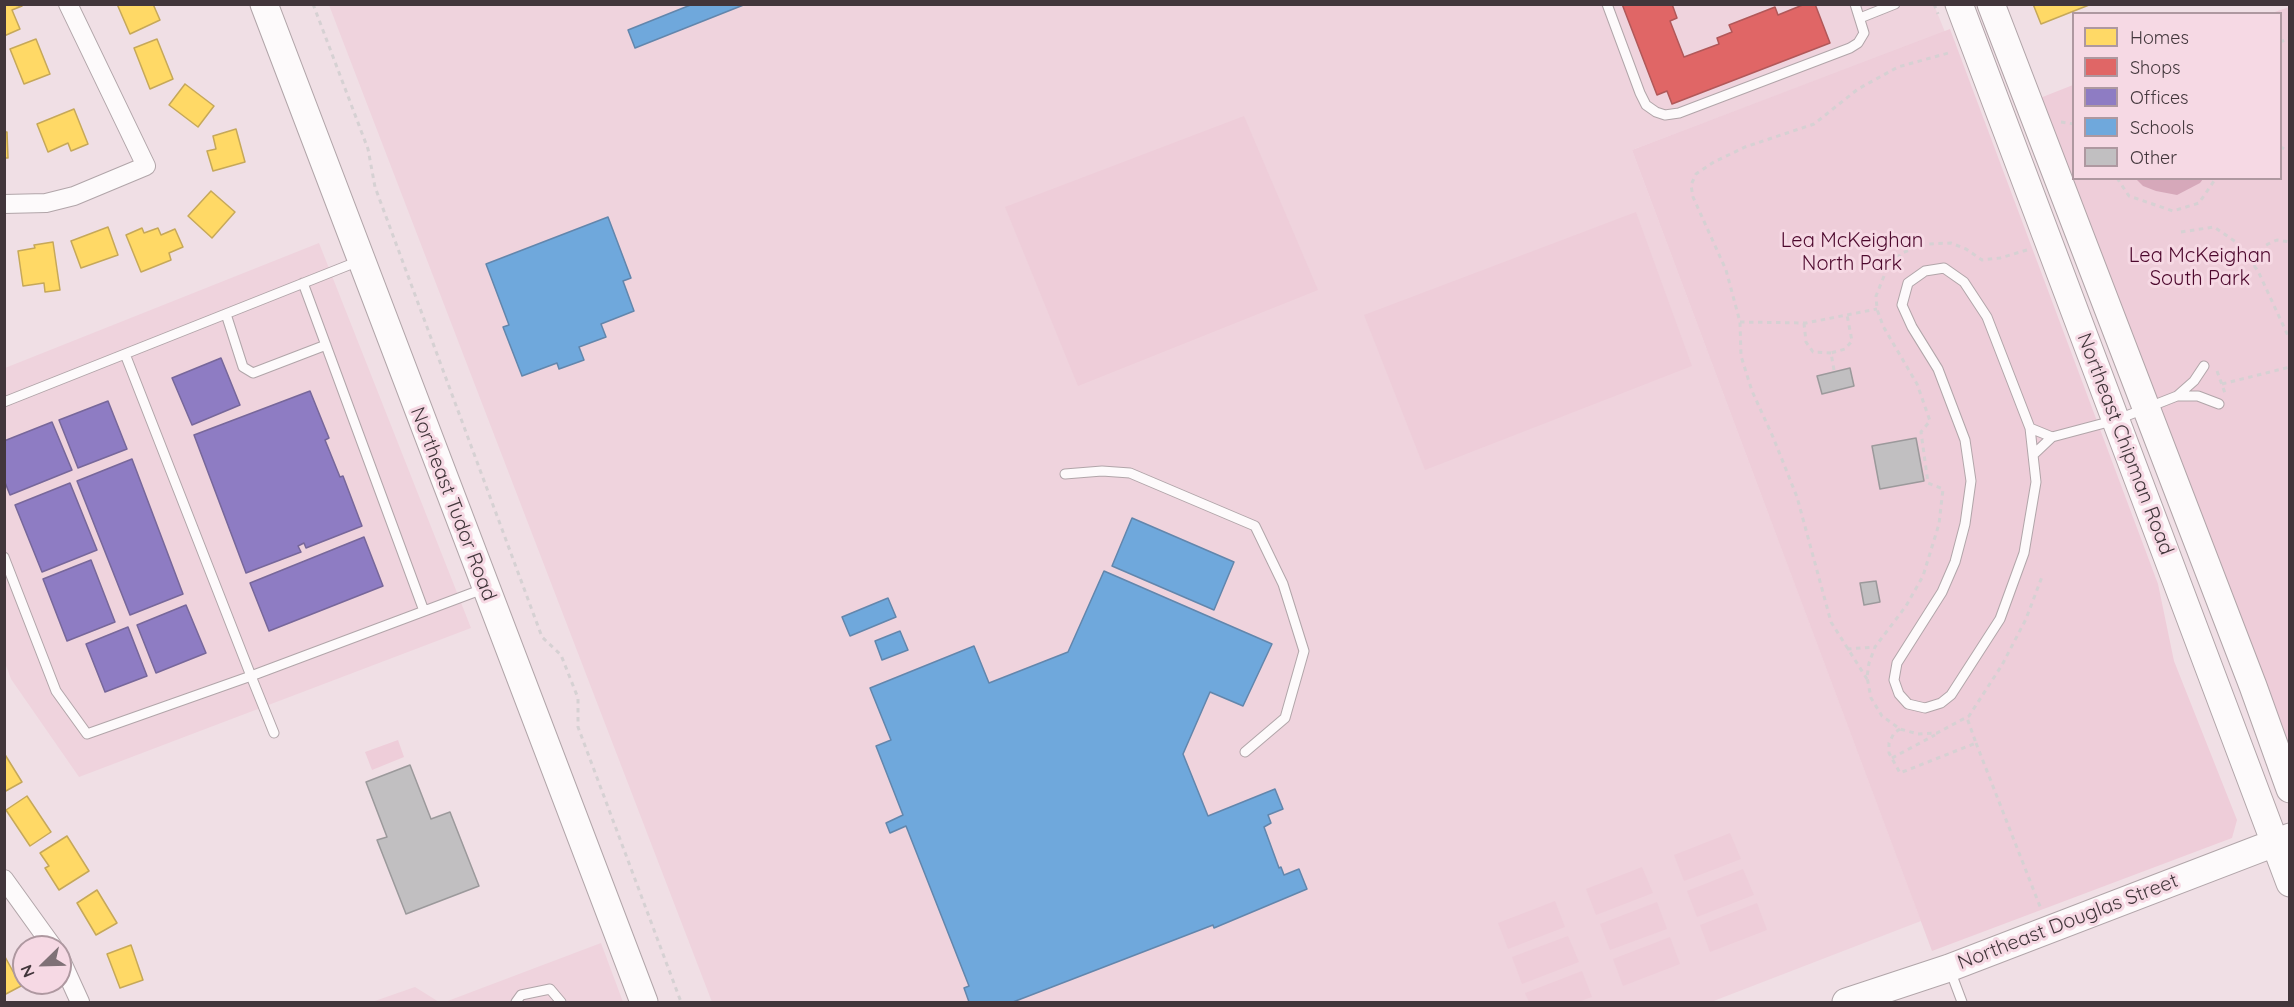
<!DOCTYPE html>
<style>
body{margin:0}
#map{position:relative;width:2294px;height:1007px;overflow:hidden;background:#f0dfe5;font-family:Quicksand,sans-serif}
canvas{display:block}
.frame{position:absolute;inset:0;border:6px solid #42363b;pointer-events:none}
.legend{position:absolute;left:2072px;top:12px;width:210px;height:168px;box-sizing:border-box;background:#f6d9e4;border:2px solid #ae98a0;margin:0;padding:8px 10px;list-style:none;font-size:18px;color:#42363b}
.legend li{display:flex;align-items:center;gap:12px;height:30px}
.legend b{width:30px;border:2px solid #ae98a0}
.north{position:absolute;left:12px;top:935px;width:60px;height:60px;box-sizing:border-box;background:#f6d9e4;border:2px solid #ae98a0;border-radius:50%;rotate:247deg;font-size:16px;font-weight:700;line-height:24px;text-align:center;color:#42363b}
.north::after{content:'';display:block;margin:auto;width:21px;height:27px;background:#7f7176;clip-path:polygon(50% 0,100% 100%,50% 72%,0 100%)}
</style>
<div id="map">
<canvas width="2294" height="1007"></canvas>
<div class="frame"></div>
<ul class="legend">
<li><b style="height:16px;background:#ffd966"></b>Homes</li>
<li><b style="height:16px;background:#e06666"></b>Shops</li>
<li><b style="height:16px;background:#8e7cc3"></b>Offices</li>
<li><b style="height:16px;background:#6fa8dc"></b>Schools</li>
<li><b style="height:16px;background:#c1bfc1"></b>Other</li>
</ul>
<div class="north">N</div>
</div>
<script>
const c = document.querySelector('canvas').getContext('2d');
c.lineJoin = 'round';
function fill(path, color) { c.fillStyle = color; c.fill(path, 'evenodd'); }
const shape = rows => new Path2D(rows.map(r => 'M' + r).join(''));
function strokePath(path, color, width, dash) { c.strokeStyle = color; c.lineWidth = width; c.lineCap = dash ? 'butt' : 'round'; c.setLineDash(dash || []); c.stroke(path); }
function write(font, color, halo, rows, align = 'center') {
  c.font = font + ' Quicksand,sans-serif'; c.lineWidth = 6; c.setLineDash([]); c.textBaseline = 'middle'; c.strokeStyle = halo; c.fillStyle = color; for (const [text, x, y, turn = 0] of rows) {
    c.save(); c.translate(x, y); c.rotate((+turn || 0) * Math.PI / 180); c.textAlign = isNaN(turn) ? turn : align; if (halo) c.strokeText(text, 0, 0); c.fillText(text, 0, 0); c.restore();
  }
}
const built = shape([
 [329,5,1934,5,1945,32,1632,150,1921,921,1711,1002,712,1002],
 [319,243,471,628,79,777,11,679,5,663,5,368],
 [601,943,623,1002,445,1002],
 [415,987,439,1002,372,1002]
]);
const green = shape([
 [2289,7,2289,751,2040,98,2073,85,2074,178,2280,178,2280,14,2272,13],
 [1950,29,2158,584,2174,661,2237,820,2232,838,1932,951,1632,150],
 [1244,116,1318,290,1078,386,1005,207],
 [1636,212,1692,366,1425,470,1364,315],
 [398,740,404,757,372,770,365,752],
 [1730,833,1741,859,1684,881,1674,855],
 [1642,867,1653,893,1596,915,1586,889],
 [1743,869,1754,895,1697,917,1687,891],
 [1555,901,1565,927,1508,949,1498,923],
 [1657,902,1667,929,1610,950,1600,924],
 [1757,903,1767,930,1710,952,1700,925],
 [1568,936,1579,962,1522,984,1512,957],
 [1670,937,1680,964,1623,986,1613,959],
 [1582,971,1592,997,1578,1002,1529,1002,1525,993]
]);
const water = shape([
 [2136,179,2203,179,2200,183,2177,195,2156,191,2143,186]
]);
const homes = shape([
 [4,4,22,6,12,10,20,29,4,36,4,4],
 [117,4,153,4,160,20,130,34,117,4],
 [2033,4,2089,4,2089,5,2041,24,2033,4],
 [36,39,50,74,24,84,10,49,36,39],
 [157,39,173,79,150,89,134,48,157,39],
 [185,84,214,106,198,127,169,105,185,84],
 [74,109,88,144,71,151,68,143,48,152,37,124,74,109],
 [236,129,245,162,213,171,207,151,216,149,213,136,236,129],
 [4,132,7,132,8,158,4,158,4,132],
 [211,191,235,212,212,238,188,216,211,191],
 [108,227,118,255,81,268,71,241,108,227],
 [142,228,144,233,158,228,161,235,175,229,183,247,169,253,171,260,141,272,126,235,142,228],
 [53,242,60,290,45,292,44,283,23,286,18,251,35,248,34,245,53,242],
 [4,753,22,782,4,792,4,753],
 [27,796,51,832,30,846,6,810,27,796],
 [67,836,89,871,59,890,45,868,49,866,40,853,67,836],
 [97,890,117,923,96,935,77,903,97,890],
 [131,945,143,980,120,988,107,954,131,945],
 [4,955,21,986,4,995,4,955]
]);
const shops = shape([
 [1622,4,1672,4,1677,18,1670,21,1684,57,1719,44,1717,38,1732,32,1729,25,1775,7,1778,15,1805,4,1815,4,1830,43,1672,104,1667,91,1657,95,1622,4]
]);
const offices = shape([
 [221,358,240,405,192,425,172,378,221,358],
 [310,391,329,438,325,440,340,477,343,476,362,526,306,548,304,543,298,546,301,552,246,573,194,435,310,391],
 [108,401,127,449,78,468,59,420,108,401],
 [52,422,72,470,10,495,4,480,4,441,52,422],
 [132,459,183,594,130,615,77,481,132,459],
 [70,483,97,550,42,572,15,505,70,483],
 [364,537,383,586,269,631,250,583,364,537],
 [91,560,115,622,67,641,43,579,91,560],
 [186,605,206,653,156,673,137,625,186,605],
 [128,627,147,676,105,692,86,644,128,627]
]);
const schools = shape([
 [693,4,746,4,635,48,628,30,693,4],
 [608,217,631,278,623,281,634,311,601,324,606,337,579,347,584,360,559,369,557,363,522,376,503,327,509,325,486,264,608,217],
 [1132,518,1234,562,1214,610,1112,566,1132,518],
 [1104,571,1272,644,1243,706,1210,692,1183,754,1208,816,1275,789,1283,809,1268,815,1271,823,1264,827,1279,868,1281,867,1284,875,1299,869,1307,889,1214,928,1213,925,1013,1002,969,1002,964,988,969,986,906,826,890,833,886,823,903,815,876,746,891,740,870,688,974,646,989,683,1068,652,1104,571],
 [888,598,896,617,850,636,842,617,888,598],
 [900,631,908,650,882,660,875,641,900,631]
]);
const building = shape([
 [1850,368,1854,386,1822,394,1817,376,1850,368],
 [1916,438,1924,481,1880,489,1872,446,1916,438],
 [1876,581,1880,602,1864,605,1860,583,1876,581],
 [410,765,431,819,450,812,479,886,406,914,377,840,387,837,366,782,410,765]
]);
const path = shape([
 [313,4,368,149,375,187,542,637,561,655,578,698,578,727,681,1002],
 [1934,4,1938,14],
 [2280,42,2290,38],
 [2061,122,2074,124],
 [2280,147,2290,151],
 [2117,178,2129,196,2173,211,2199,203,2216,178],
 [2181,232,2214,227,2236,242,2258,271,2290,340],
 [2027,250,2000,258,1982,260,1966,249,1951,243,1927,244,1912,249,1902,253,1894,261,1886,271,1876,296,1877,309,1883,326,1917,384,1930,421,1921,432,1928,483,1943,489,1939,524,1923,576,1906,606,1875,647,1869,663,1867,677,1871,698,1882,716,1900,729,1918,734,1937,733,1969,716,2002,665,2026,619,2043,574],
 [2253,265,2264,259,2265,246,2268,244,2277,240,2290,242],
 [1740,322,1806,323,1877,309],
 [1804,323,1806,342,1813,352,1831,353],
 [1834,370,1831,353,1845,349,1852,341,1847,315],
 [2217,371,2225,393],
 [2222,384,2290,367],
 [1847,649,1875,647],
 [1867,679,1831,622,1797,497,1773,437,1752,391,1741,356,1740,322,1726,270,1693,197,1691,185,1696,174,1714,162,1745,147,1814,124,1858,89,1898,67,1952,52],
 [1900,729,1894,733,1889,743,1889,753,1900,773,1976,743,1967,718],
 [1976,743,2041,909],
 [1892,758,1935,735]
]);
const lane = shape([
 [1607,4,1640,93,1646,105,1656,112,1665,115,1679,113,1850,48,1858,43,1864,33,1855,4],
 [1860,18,1895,4],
 [303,283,424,611],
 [226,314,243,367,253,373,326,345],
 [2177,396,2194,381,2204,366],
 [4,402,359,261],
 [2030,428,2036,482,2024,553,2000,619,1951,695,1941,703,1925,708,1908,704,1899,694,1894,680,1897,663,1942,592,1955,562,1965,524,1971,481,1965,440,1938,369,1912,327,1902,305,1908,283,1925,271,1944,268,1964,282,1987,317,2030,428,2052,437],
 [2033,455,2052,437,2116,420,2177,396,2198,396,2219,404],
 [1065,474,1102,471,1130,473,1255,526,1283,584,1304,651,1285,718,1245,752],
 [4,557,56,691,87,734,251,676,125,354],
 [274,733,251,676,483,589],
 [1950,970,1962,1002],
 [516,1002,521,995,550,989,561,1002]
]);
const street = shape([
 [4,204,46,203,74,196,146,166,68,4],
 [4,879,53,947],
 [60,958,80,1002]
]);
const secondary = shape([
 [264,4,644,1002],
 [1959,4,2290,883],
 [1991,4,2253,686,2290,789],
 [1846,1002,1949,968,2290,837]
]);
const parkNames = [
 ["Lea McKeighan",1852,241],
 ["North Park",1852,264],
 ["Lea McKeighan",2200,256],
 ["South Park",2200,279]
];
const streetNames = [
 ["Northeast Chipman Road",2125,444,69],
 ["Northeast Tudor Road",453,504,69],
 ["Northeast Douglas Street",2068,922,-21]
];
fill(built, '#efd3dd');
fill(green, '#eecdd9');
fill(water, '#d6a8ba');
fill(homes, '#ffd966');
strokePath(homes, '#c6a859', 1.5);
fill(shops, '#e06666');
strokePath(shops, '#b15859', 1.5);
fill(offices, '#8e7cc3');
strokePath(offices, '#77679a', 1.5);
fill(schools, '#6fa8dc');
strokePath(schools, '#6286ac', 1.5);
fill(building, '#c1bfc1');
strokePath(building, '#9b999b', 1.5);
strokePath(lane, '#b1a5a9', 11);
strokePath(street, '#b1a5a9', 20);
strokePath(secondary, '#b1a5a9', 29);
strokePath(path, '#d6d1d3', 3, [4.5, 4.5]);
strokePath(lane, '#fdfafb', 9);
strokePath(street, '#fdfafb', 18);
strokePath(secondary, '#fdfafb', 27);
write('20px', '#4d082d', '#f6d9e4', parkNames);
write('20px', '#42363b', '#f6d9e4', streetNames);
</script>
